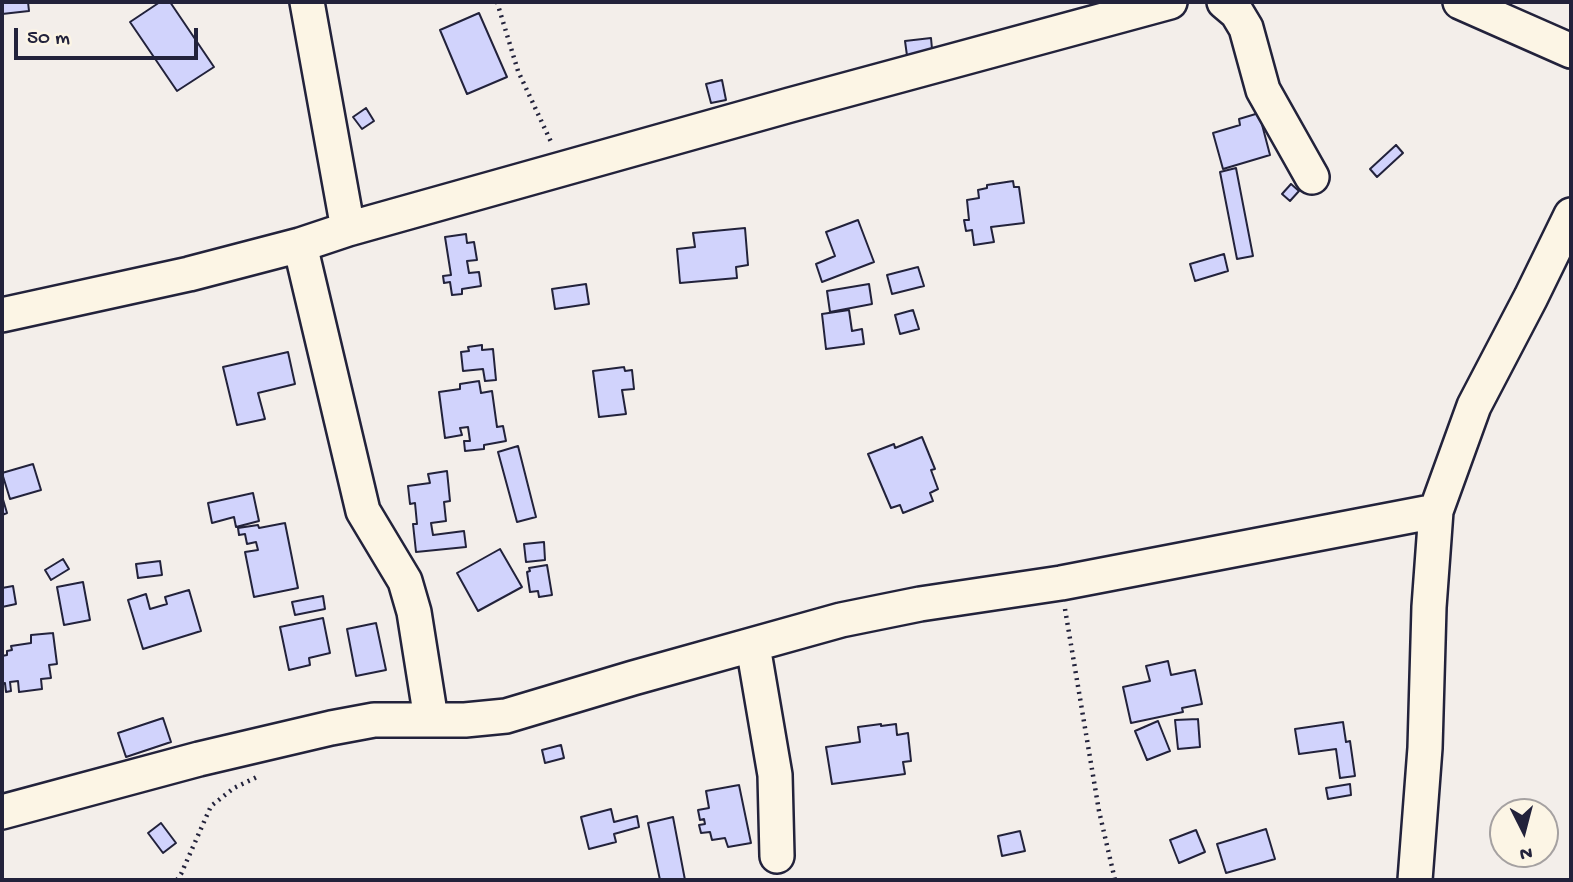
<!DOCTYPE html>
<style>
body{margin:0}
#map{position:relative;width:1573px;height:882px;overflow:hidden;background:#f3eeea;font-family:"Gochi Hand",sans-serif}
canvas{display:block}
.frame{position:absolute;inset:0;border:4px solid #22223b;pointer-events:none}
.north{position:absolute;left:1489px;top:798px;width:70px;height:70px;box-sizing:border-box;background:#fcf5e5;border:2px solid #a5a1a1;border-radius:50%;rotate:174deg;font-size:19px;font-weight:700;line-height:28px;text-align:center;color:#22223b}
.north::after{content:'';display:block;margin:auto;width:24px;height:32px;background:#22223b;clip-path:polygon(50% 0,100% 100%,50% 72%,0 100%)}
.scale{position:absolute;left:14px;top:28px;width:184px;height:32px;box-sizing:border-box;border:4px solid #22223b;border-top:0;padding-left:9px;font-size:21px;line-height:24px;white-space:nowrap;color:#22223b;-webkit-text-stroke:5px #fcf5e5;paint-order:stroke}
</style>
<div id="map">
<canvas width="1573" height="882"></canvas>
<div class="frame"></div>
<div class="north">N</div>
<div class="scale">50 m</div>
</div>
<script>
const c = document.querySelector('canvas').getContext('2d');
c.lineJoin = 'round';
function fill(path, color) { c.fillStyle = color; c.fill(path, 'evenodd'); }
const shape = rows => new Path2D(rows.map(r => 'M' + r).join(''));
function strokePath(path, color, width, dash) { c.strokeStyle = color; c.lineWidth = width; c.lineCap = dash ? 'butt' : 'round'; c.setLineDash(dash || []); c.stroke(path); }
const building = shape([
 [2,2,28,2,29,11,2,14,2,2],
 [160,2,170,2,214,67,177,91,130,22,160,2],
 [479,13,507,77,467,94,440,30,479,13],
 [931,38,933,60,908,63,905,41,931,38],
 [722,80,726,100,711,103,706,84,722,80],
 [366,108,374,121,362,129,353,117,366,108],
 [1259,113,1270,155,1223,169,1213,133,1240,125,1239,119,1259,113],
 [1396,145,1403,153,1377,177,1370,169,1396,145],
 [1236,168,1253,256,1237,259,1220,172,1236,168],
 [1013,181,1014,187,1019,187,1024,223,991,227,994,242,974,245,972,230,966,231,964,220,969,220,967,200,979,198,978,190,987,188,987,185,1013,181],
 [1291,184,1299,191,1290,201,1282,194,1291,184],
 [858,220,874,262,822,282,816,264,835,256,826,232,858,220],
 [745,228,748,265,736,267,737,278,680,283,677,249,695,247,693,233,745,228],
 [466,234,467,243,474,242,477,260,467,261,469,273,479,272,481,286,462,289,462,294,452,295,450,282,444,283,443,276,451,275,445,237,466,234],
 [1224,254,1228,271,1195,281,1190,264,1224,254],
 [918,267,924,286,892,294,887,275,918,267],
 [586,284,589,304,555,309,552,289,586,284],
 [869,284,872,304,830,312,827,291,869,284],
 [849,310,852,331,862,329,864,344,826,349,822,314,849,310],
 [913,310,919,329,900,334,895,315,913,310],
 [482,345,482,350,493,349,496,380,485,381,483,369,463,371,461,352,469,351,468,347,482,345],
 [288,352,295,384,258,393,265,419,237,425,223,367,288,352],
 [624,367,625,371,632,370,634,389,622,390,626,414,599,417,593,371,624,367],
 [479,381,481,393,492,391,497,427,503,426,506,441,484,445,484,449,465,451,464,441,470,441,468,427,460,428,462,435,445,438,439,392,460,389,460,384,479,381],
 [922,437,935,469,931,470,938,489,930,493,933,501,903,513,900,505,891,508,868,454,894,444,895,448,922,437],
 [518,446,536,517,517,522,498,452,518,446],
 [33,464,41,490,10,499,2,473,33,464],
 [447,471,450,501,444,502,446,521,431,523,433,535,464,531,466,547,416,552,413,524,417,524,415,503,410,504,408,486,430,483,428,474,447,471],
 [253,493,259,521,236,527,234,517,212,523,208,503,253,493],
 [2,496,7,513,2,515,2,496],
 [285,523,298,588,254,597,245,552,258,550,256,542,247,544,245,534,239,535,238,528,258,525,259,528,285,523],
 [544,542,545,560,526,562,524,544,544,542],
 [500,549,522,587,478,611,457,573,500,549],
 [63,559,69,569,51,580,45,570,63,559],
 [160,561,162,575,138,578,136,564,160,561],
 [547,565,552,595,539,597,538,591,530,592,527,572,530,571,529,568,547,565],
 [83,582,90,620,64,625,57,587,83,582],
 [13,586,16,604,2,607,2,588,13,586],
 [189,590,201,631,143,649,128,600,146,594,150,609,167,604,165,597,189,590],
 [323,596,325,609,295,615,292,602,323,596],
 [323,618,330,653,309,658,310,665,289,670,280,627,323,618],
 [376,623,386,670,356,676,347,629,376,623],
 [53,633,57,664,49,665,51,678,41,679,42,689,19,692,18,681,10,682,11,691,6,692,5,683,2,684,2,656,7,655,7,651,12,650,11,646,31,643,31,635,53,633],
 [1168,661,1171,675,1195,670,1202,704,1182,708,1183,712,1131,723,1123,687,1150,681,1146,666,1168,661],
 [163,718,171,742,126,757,118,733,163,718],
 [1198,719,1200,747,1178,749,1175,720,1198,719],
 [1158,721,1170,751,1147,760,1135,731,1158,721],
 [1343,722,1346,742,1350,741,1355,776,1340,778,1336,749,1299,754,1295,729,1343,722],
 [881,724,881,726,896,724,897,735,908,733,911,761,903,762,905,774,832,784,826,747,860,742,858,727,881,724],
 [561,745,564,758,545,763,542,750,561,745],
 [1350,784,1351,795,1328,799,1326,788,1350,784],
 [739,785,751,843,728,847,725,838,712,840,710,832,701,833,699,825,705,824,704,819,700,820,698,810,709,808,706,791,739,785],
 [611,809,614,822,637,816,639,827,614,834,616,842,589,849,581,817,611,809],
 [673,817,685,880,660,880,648,823,673,817],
 [161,823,176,843,163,853,148,833,161,823],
 [1266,829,1275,859,1226,873,1217,844,1266,829],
 [1196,830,1205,852,1179,863,1170,840,1196,830],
 [1020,831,1025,851,1002,856,998,836,1020,831]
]);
const path = shape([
 [497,2,518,71,552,144],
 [1065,609,1099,811,1115,880],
 [177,880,181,874,211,806,234,788,259,776]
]);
const minor = shape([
 [307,2,348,229],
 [1224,2,1237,13,1246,28,1263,90,1312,177],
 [1460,2,1571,51],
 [300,245,363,511,405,581,414,612,431,719],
 [2,315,189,274,300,245,348,229,790,105,1170,2],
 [753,646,775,775,777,856],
 [2,812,199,759,331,728,374,720,465,720,506,716,633,678,841,620,920,604,1061,583,1436,511],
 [1415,880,1425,748,1429,607,1436,511,1474,406,1531,297,1571,215]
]);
fill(building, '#d1d3fc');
strokePath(building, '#22223b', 2);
strokePath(minor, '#22223b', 38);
strokePath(path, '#22223b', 4.5, [2, 5]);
strokePath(minor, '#fcf5e5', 33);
</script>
